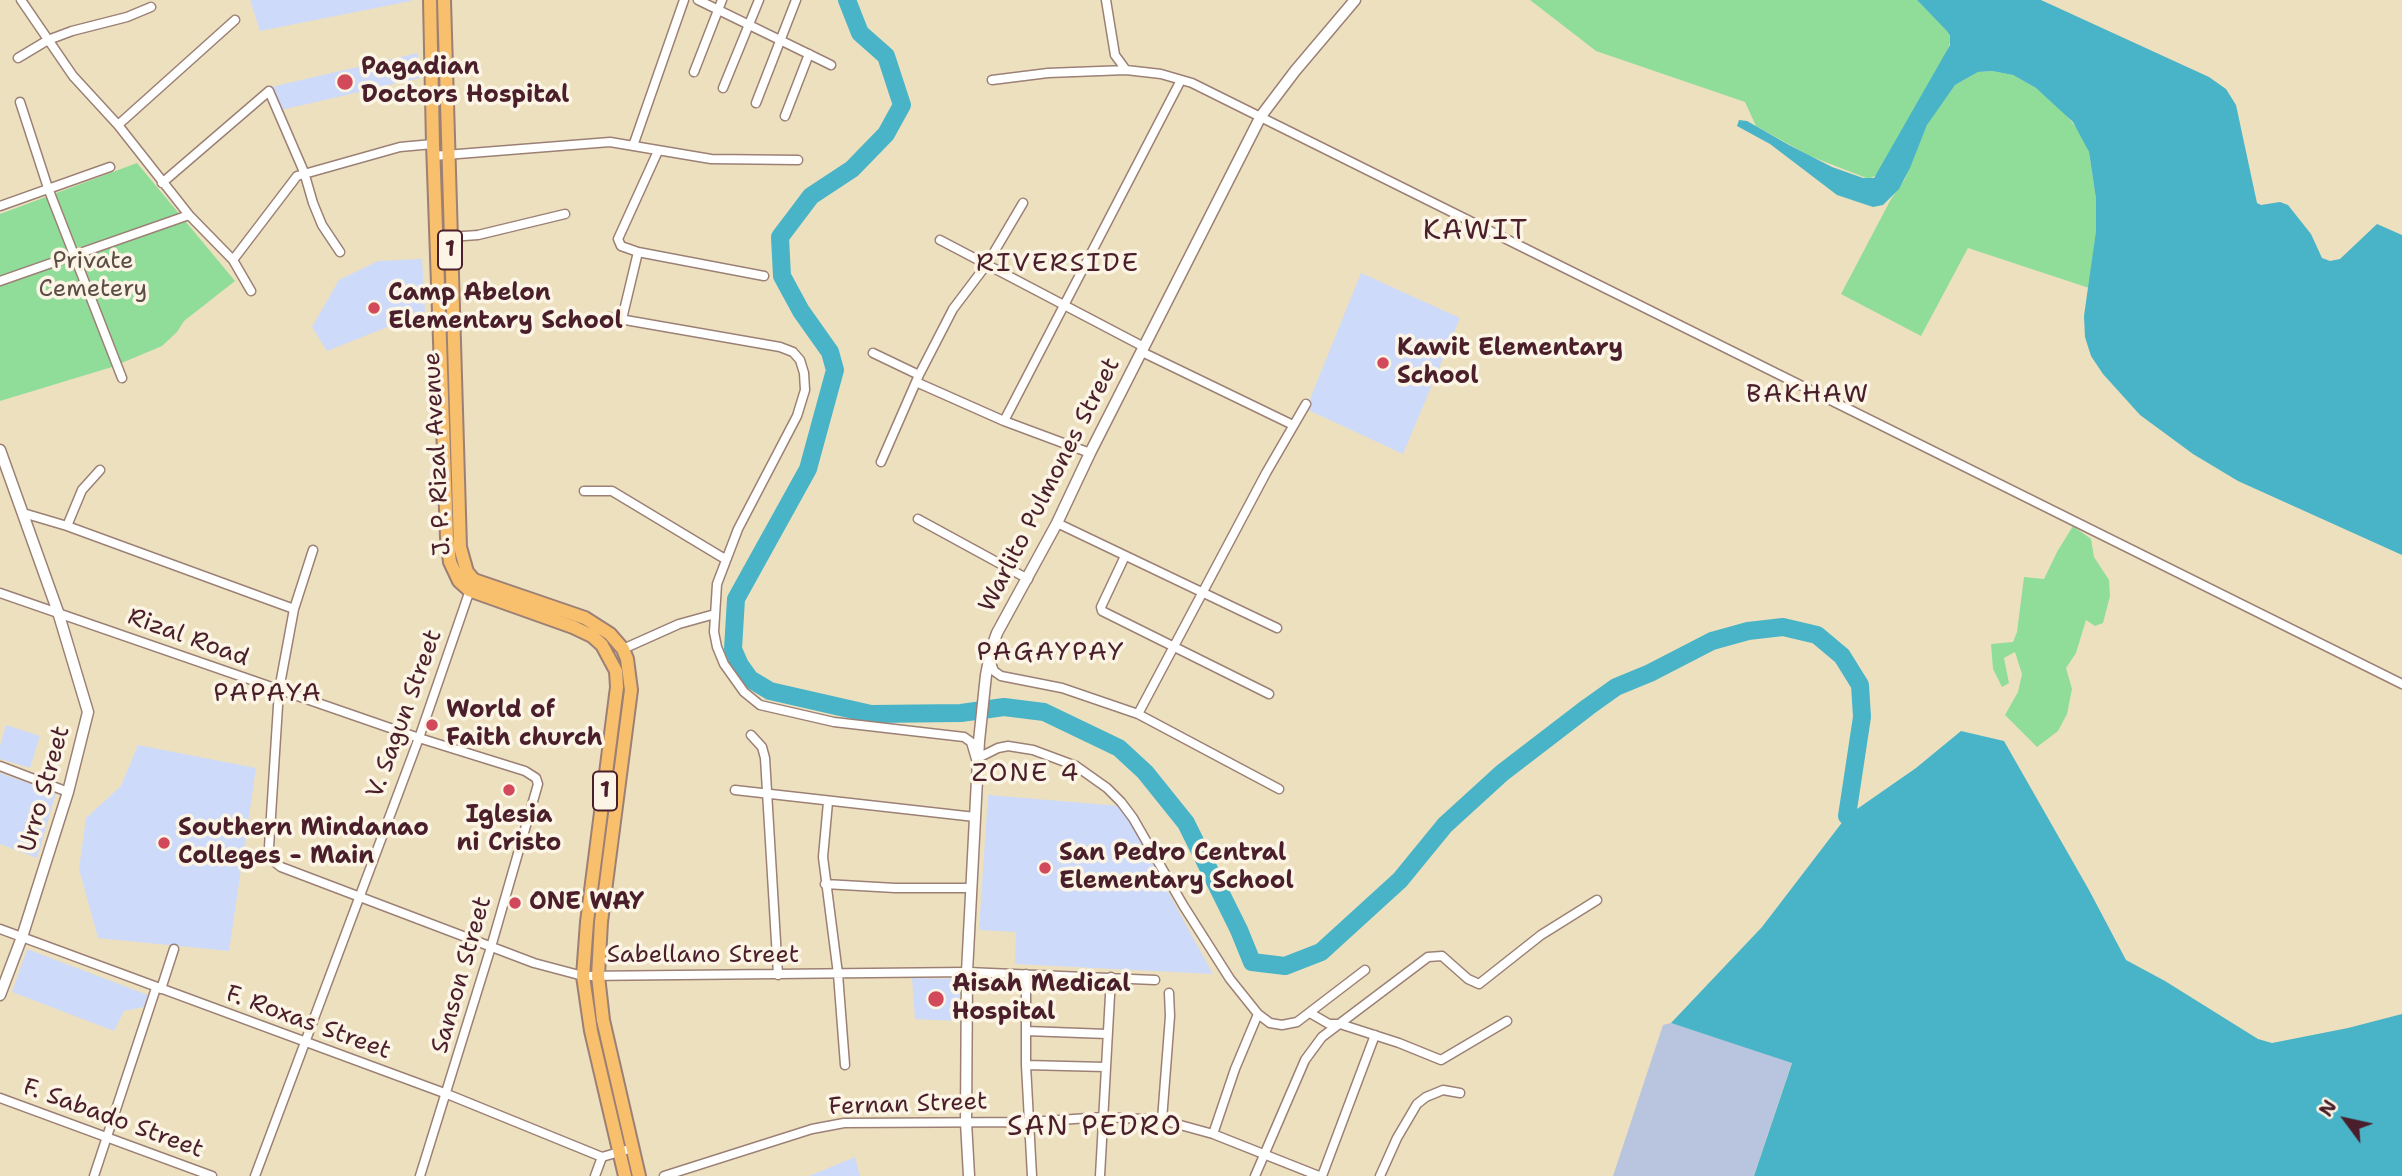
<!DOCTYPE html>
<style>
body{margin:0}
#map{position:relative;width:2402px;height:1176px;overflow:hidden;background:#ede0bf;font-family:"Shantell Sans",sans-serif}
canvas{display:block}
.north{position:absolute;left:2311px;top:1085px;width:70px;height:70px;-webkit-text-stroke:5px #fcf5e5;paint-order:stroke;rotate:303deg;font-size:19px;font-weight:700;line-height:28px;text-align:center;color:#4a1f2b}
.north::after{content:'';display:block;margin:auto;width:24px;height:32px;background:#4a1f2b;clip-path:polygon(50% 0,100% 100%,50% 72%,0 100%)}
</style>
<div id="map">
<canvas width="2402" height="1176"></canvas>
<div class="north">N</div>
</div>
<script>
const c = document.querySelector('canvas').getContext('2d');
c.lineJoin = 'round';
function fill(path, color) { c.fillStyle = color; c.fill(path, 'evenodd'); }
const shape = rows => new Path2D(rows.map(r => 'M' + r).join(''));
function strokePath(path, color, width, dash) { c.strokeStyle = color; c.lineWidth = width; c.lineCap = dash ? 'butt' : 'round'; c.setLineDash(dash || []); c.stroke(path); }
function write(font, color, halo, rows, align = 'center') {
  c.font = font + ' "Shantell Sans",sans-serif'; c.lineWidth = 7; c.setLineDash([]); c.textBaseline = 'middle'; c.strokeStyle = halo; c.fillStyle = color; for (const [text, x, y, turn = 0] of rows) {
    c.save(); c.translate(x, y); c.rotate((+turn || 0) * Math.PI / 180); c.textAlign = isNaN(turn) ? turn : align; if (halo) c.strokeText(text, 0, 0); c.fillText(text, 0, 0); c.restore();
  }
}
const built = shape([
 [250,0,411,0,411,1,260,31],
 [418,53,420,78,281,110,271,87],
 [422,259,425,312,327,351,312,327,339,280,378,261],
 [1361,273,1460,318,1403,454,1306,409],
 [6,725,40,736,30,768,0,759,0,746],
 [138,745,256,768,229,951,98,938,79,869,86,818,121,786],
 [0,773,56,793,37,858,0,844],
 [988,795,1121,806,1213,974,1015,964,1016,932,979,930],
 [27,949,148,995,144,1007,124,1011,114,1031,12,992],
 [912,978,960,979,959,1021,915,1019],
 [855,1157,860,1176,809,1176]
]);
const industrial = shape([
 [1671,1023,1792,1062,1754,1176,1613,1176,1663,1025]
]);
const green = shape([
 [1530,0,1917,0,1947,30,1951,40,1947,51,1878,174,1869,179,1810,156,1756,126,1745,102,1596,51],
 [1992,71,2013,75,2036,88,2060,108,2081,133,2089,152,2096,199,2096,231,2089,288,1968,248,1921,336,1841,294,1891,199,1905,179,1927,125,1935,110,1955,85,1978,72],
 [137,163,235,281,184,321,177,332,162,346,112,367,0,401,0,214],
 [2073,526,2091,539,2094,557,2109,580,2110,596,2103,623,2095,626,2086,620,2076,653,2066,668,2072,689,2067,714,2058,731,2037,747,2005,715,2018,692,2022,674,2015,652,2004,658,2009,683,2002,687,1993,669,1991,644,2013,642,2017,632,2024,577,2044,579,2057,552]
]);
const water = shape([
 [1917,0,2041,0,2209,77,2226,89,2236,105,2257,203,2261,205,2280,202,2288,205,2311,234,2322,258,2330,261,2340,259,2377,224,2402,235,2402,555,2238,481,2193,454,2140,415,2103,374,2091,356,2085,337,2084,316,2096,231,2096,199,2089,152,2073,122,2036,88,2013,75,1992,71,1978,72,1955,85,1927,125,1910,168,1899,189,1883,205,1873,207,1837,195,1770,144,1737,126,1739,120,1747,121,1789,145,1832,167,1863,178,1874,178,1950,45,1950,36,1947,31],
 [1961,731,2004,741,2089,890,2126,960,2165,981,2258,1039,2272,1043,2348,1028,2402,1014,2402,1176,1754,1176,1792,1063,1671,1023,1762,927,1847,816,1916,768]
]);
const river = shape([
 [847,0,860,33,886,56,902,105,886,134,852,169,811,196,780,237,782,276,801,311,830,352,835,370,808,469,736,599,733,649,740,665,750,679,770,691,871,714,961,713,1004,707,1044,712,1119,748,1145,772,1186,823,1239,930,1252,962,1285,966,1321,952,1400,880,1445,825,1502,773,1588,707,1616,687,1650,673,1712,641,1748,631,1783,627,1817,635,1842,656,1860,685,1862,717,1847,816]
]);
const minor = shape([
 [21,0,73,76,118,125],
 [698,0,831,65],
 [1106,0,1115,55,1126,70],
 [235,20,118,125,189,215,233,260,251,291],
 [18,58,48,40,72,31,127,17,151,7],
 [694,72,722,0],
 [992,80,1048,73,1126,70,1161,74,1192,83,2402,684],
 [723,88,759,0],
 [20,102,48,188,122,378],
 [756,103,796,0],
 [785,116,809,54],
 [633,146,684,0],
 [658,151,618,239,621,246,638,252,764,276],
 [433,156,610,142,711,159,798,160],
 [162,183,269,91,304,172,313,203,322,225,340,252],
 [0,206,110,167],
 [450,237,478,235,565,214],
 [940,240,1144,347],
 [233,260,297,176,400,147,433,144],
 [0,281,189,215],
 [608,317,780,347,793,352,800,360,804,373,805,390,797,416,738,529,717,584,714,632,717,647,724,664,744,692,760,705,834,722,964,737,971,742,976,759],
 [622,319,638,252],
 [1142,352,1293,425],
 [873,353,919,375],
 [916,382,1004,421,1090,453],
 [1004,421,1181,80],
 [881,462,919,375,953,309,987,264,1023,203],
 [584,491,612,491,725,559],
 [23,513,67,526,294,609],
 [918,519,1028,579],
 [1057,523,1277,628],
 [67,526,82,490,100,470],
 [313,550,294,609,279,690,269,847,272,860,281,867,534,963,583,976,967,972,1155,980],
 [1125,556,1101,607,1102,611,1269,694],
 [0,593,419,738,525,771,536,778,538,784,491,947,420,1176],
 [623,649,679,624,715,614],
 [990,660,994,671,1001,676,1062,688,1138,714,1279,789],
 [1138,714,1266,473,1306,404],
 [751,735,762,747,765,758,778,975],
 [980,757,998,748,1008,746,1033,750,1076,766,1107,788,1121,802,1133,818,1183,905,1230,979,1258,1014,1270,1023,1282,1025,1297,1022,1365,970],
 [0,766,68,792],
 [735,790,975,817],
 [828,802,823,857,838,974,845,1065],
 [825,884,895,888,971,888],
 [0,929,447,1094,602,1157],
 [1026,974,1026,1065,1032,1176],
 [161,989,174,949],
 [1310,1013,1329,1024,1340,1024,1399,1043,1441,1060,1507,1021],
 [1026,1031,1107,1034],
 [1026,1065,1105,1067],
 [0,1098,212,1176],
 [1162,1120,1170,1016,1169,993],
 [1213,1134,1235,1069,1258,1014],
 [602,1157,633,1148],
 [94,1176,156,988],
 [255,1176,419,738,471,587],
 [595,1176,602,1157],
 [664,1176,812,1129,844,1123,1030,1122,1103,1117,1162,1120,1213,1134,1319,1176],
 [1100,1176,1111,977],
 [1255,1176,1305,1060,1322,1037,1428,957,1442,956,1468,979,1479,984,1541,935,1597,900],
 [1322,1176,1375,1035],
 [1380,1176,1397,1138,1417,1104,1426,1097,1443,1090,1460,1093]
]);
const tertiary = shape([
 [0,450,58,612,88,712,68,792,22,937,0,995],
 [969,1176,966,1122,967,972,979,741,986,675,991,650,997,633,1057,523,1090,453,1261,116,1295,71,1355,0]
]);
const primary = shape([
 [430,0,433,144,447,538,450,562,459,581,469,590,573,627,592,636,602,645,616,671,617,687,587,922,583,976,591,1031,625,1176],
 [444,0,460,547,467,572,474,580,585,618,610,634,623,649,627,659,631,690,601,922,598,976,603,1020,639,1176]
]);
const markers = [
 [345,82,9,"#d1495b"],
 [374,308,7,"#d1495b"],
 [1383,363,7,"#d1495b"],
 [432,725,7,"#d1495b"],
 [509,790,7,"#d1495b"],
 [164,843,7,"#d1495b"],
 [1045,868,7,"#d1495b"],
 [515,903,7,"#d1495b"],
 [936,999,9,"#d1495b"]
];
const shields = [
 [450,250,24],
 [605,791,24]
];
const shieldNames = [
 ["1",450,250],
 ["1",605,791]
];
const poiNames = [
 ["Pagadian",361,68],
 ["Doctors Hospital",361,96],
 ["Camp Abelon",388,294],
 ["Elementary School",388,322],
 ["Kawit Elementary",1397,349],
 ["School",1397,377],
 ["World of",446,711],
 ["Faith church",446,739],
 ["Iglesia",509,816,"center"],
 ["ni Cristo",509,844,"center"],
 ["Southern Mindanao",178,829],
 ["Colleges - Main",178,857],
 ["San Pedro Central",1059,854],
 ["Elementary School",1059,882],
 ["ONE WAY",529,903],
 ["Aisah Medical",952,985],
 ["Hospital",952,1013]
];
const parkNames = [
 ["Private",93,262],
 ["Cemetery",93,290]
];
const streetNames = [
 ["J. P. Rizal Avenue",438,454,-93],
 ["Warlito Pulmones Street",1050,485,-63],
 ["Rizal Road",188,638,20],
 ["V. Sagun Street",405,714,-70],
 ["Urro Street",45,789,-74],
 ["Sabellano Street",703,956],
 ["Sanson Street",462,975,-74],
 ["F. Roxas Street",308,1023,20],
 ["Fernan Street",908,1105,-2],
 ["F. Sabado Street",113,1119,20]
];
const neighbourhoodNames = [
 ["RIVERSIDE",1058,264],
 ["BAKHAW",1808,395],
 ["PAGAYPAY",1051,653],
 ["PAPAYA",268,694],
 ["ZONE 4",1026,774]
];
const quarterNames = [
 ["KAWIT",1476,232],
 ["SAN PEDRO",1095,1128]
];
fill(built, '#cedafa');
fill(industrial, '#b9c4de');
fill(green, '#90dd9a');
fill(water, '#49b4c7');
strokePath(river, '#49b4c7', 18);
strokePath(minor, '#9c8075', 11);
strokePath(tertiary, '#9c8075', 13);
strokePath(primary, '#9c8075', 16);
strokePath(minor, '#fff', 8);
strokePath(tertiary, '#fff', 10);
strokePath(primary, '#f8bf6c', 12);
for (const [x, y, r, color] of markers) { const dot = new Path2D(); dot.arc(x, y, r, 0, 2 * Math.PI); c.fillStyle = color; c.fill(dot); strokePath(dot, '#fcf5e5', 2.5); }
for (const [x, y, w] of shields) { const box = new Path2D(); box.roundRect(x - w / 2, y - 19.5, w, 39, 5); c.fillStyle = '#fcf5e5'; c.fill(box); strokePath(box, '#4a1f2b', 2); }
write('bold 23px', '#4a1f2b', null, shieldNames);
write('bold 24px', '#4a1f2b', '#fcf5e5', poiNames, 'left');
write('24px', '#5c4e47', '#fcf5e5', parkNames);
write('24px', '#4a1f2b', '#fcf5e5', streetNames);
c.letterSpacing = '2px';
write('26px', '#4a1f2b', '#fcf5e5', neighbourhoodNames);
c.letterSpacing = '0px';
c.letterSpacing = '2px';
write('28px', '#4a1f2b', '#fcf5e5', quarterNames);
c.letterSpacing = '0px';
</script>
